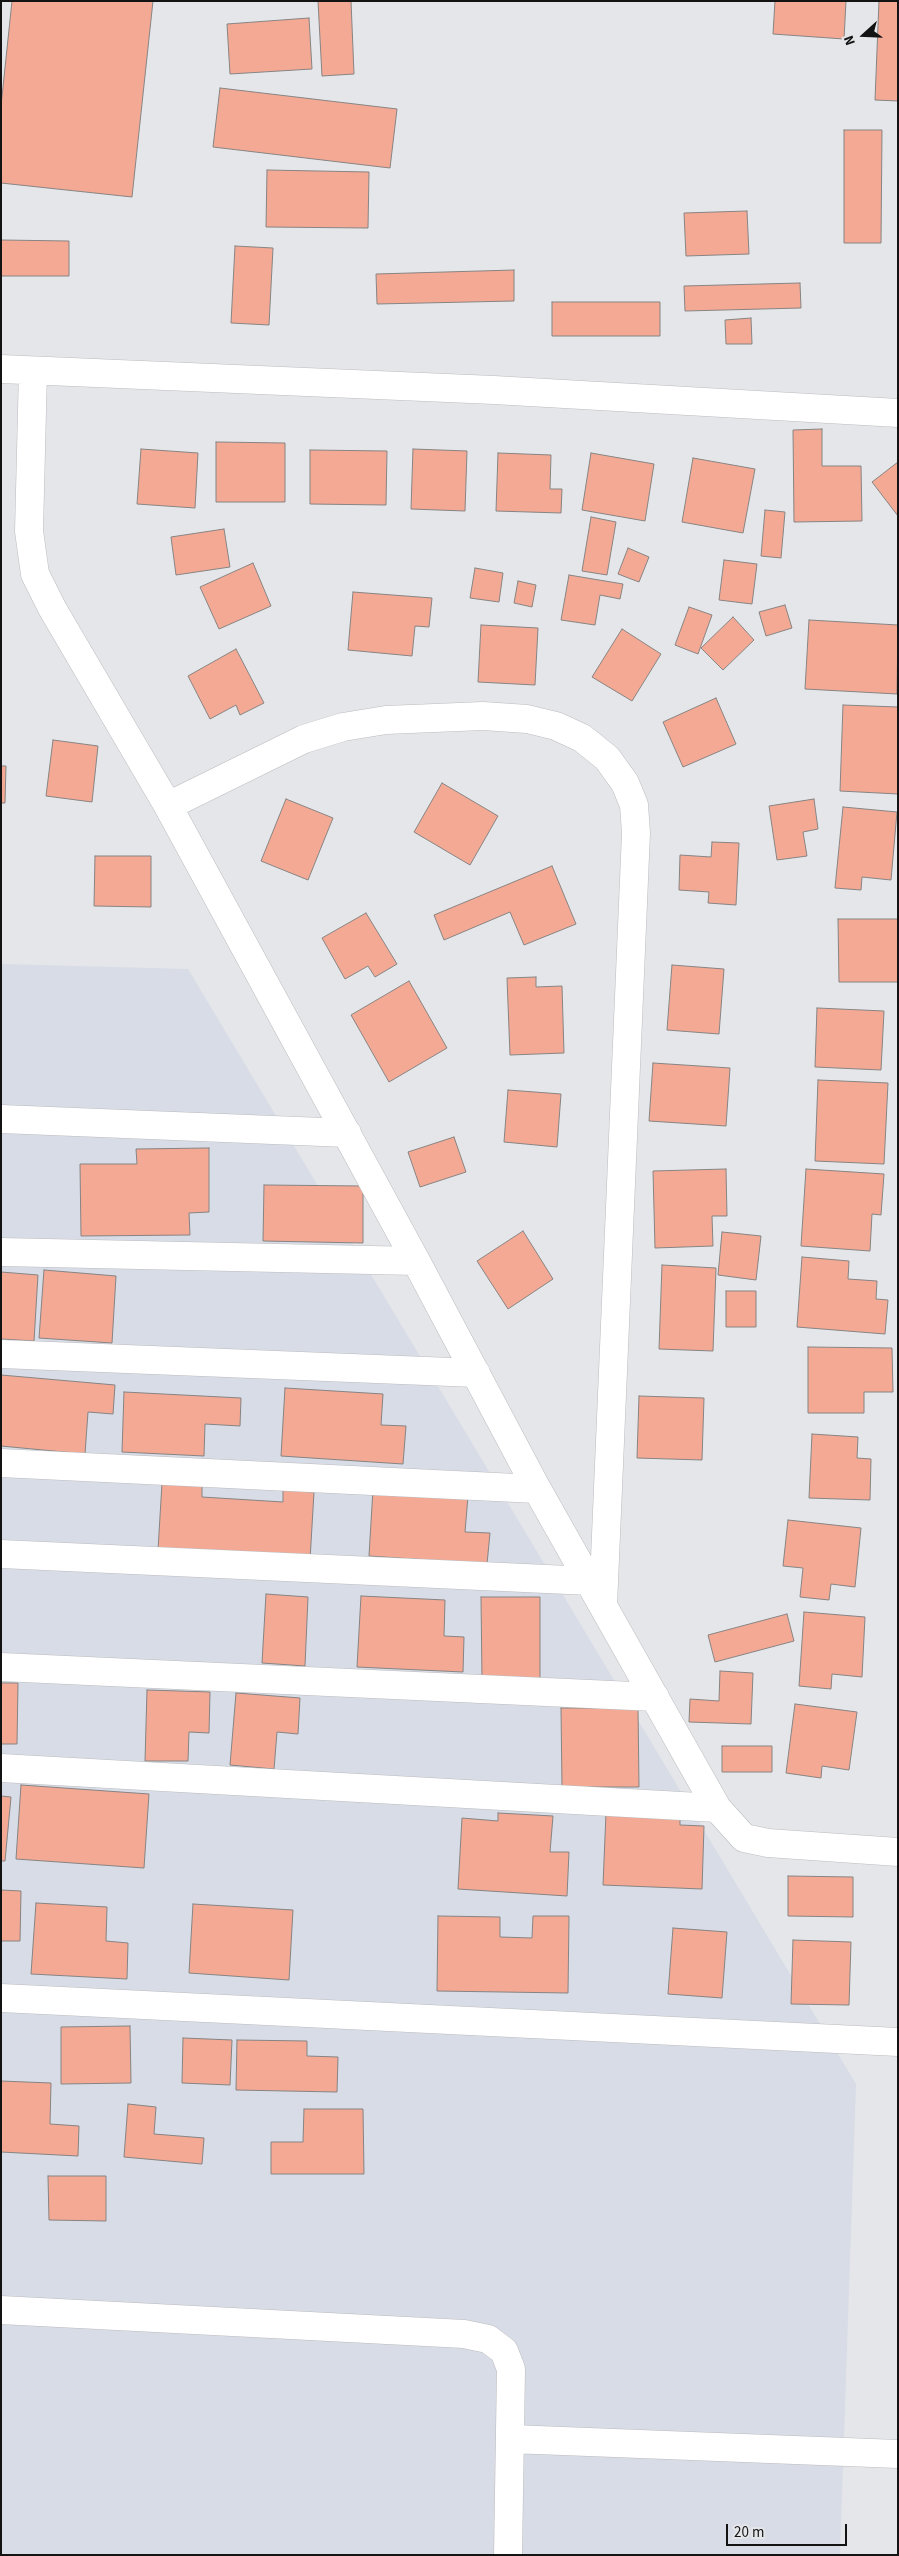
<!DOCTYPE html>
<style>
body{margin:0}
#map{position:relative;width:899px;height:2556px;overflow:hidden;background:#e5e6e9;font-family:"Source Sans 3",sans-serif}
canvas{display:block}
.frame{position:absolute;inset:0;border:2px solid #131314;pointer-events:none}
.north{position:absolute;left:839px;top:10px;width:50px;height:50px;-webkit-text-stroke:4px #e5e6e9;paint-order:stroke;rotate:250deg;font-size:14px;font-weight:700;line-height:20px;text-align:center;color:#131314}
.north::after{content:'';display:block;margin:auto;width:18px;height:22px;background:#131314;clip-path:polygon(50% 0,100% 100%,50% 72%,0 100%)}
.scale{position:absolute;left:726px;top:2524px;width:121px;height:22px;box-sizing:border-box;border:2px solid #131314;border-top:0;padding-left:6px;font-size:15px;line-height:18px;white-space:nowrap;color:#131314;-webkit-text-stroke:4px #e5e6e9;paint-order:stroke}
</style>
<div id="map">
<canvas width="899" height="2556"></canvas>
<div class="frame"></div>
<div class="north">N</div>
<div class="scale">20 m</div>
</div>
<script>
const c = document.querySelector('canvas').getContext('2d');
c.lineJoin = 'round';
function fill(path, color) { c.fillStyle = color; c.fill(path, 'evenodd'); }
const shape = rows => new Path2D(rows.map(r => 'M' + r).join(''));
function strokePath(path, color, width, dash) { c.strokeStyle = color; c.lineWidth = width; c.lineCap = dash ? 'butt' : 'round'; c.setLineDash(dash || []); c.stroke(path); }
const built = shape([
 [1,964,188,969,856,2084,840,2555,1,2555]
]);
const building = shape([
 [12,1,153,1,132,197,1,183,1,106,12,1],
 [318,1,351,1,354,74,322,76,318,1],
 [775,1,846,1,844,39,773,34,775,1],
 [879,1,898,1,898,101,875,100,879,1],
 [309,18,312,69,230,74,227,24,309,18],
 [220,88,397,109,390,168,213,147,220,88],
 [844,130,882,130,881,243,844,243,844,130],
 [267,170,369,172,368,228,266,227,267,170],
 [747,211,749,254,686,256,684,213,747,211],
 [1,240,69,241,69,276,1,276,1,240],
 [235,246,273,248,269,325,231,323,235,246],
 [514,270,514,301,377,304,376,274,514,270],
 [800,283,801,308,685,311,684,286,800,283],
 [552,302,660,302,660,336,552,336,552,302],
 [751,318,752,344,726,344,725,320,751,318],
 [822,429,822,466,861,466,862,521,794,522,793,430,822,429],
 [216,442,285,443,285,502,216,502,216,442],
 [141,449,198,453,195,508,137,504,141,449],
 [413,449,467,451,465,511,411,509,413,449],
 [310,450,387,451,386,505,310,504,310,450],
 [498,453,551,455,550,489,562,489,561,513,496,511,498,453],
 [591,453,654,464,645,521,582,510,591,453],
 [693,458,755,469,743,533,682,522,693,458],
 [898,462,898,516,872,482,898,462],
 [765,510,785,512,781,558,761,556,765,510],
 [591,517,616,522,607,575,582,571,591,517],
 [224,529,230,567,176,575,171,537,224,529],
 [628,548,649,557,639,582,618,574,628,548],
 [724,560,757,564,752,604,719,600,724,560],
 [253,563,271,606,219,629,200,587,253,563],
 [475,568,503,573,499,602,470,598,475,568],
 [569,575,623,584,620,599,600,595,595,625,561,620,569,575],
 [518,581,536,585,532,607,514,603,518,581],
 [353,592,432,598,429,627,415,626,412,656,348,650,353,592],
 [785,605,792,628,766,636,759,612,785,605],
 [689,607,712,615,698,654,675,645,689,607],
 [733,617,754,640,723,670,701,648,733,617],
 [809,620,898,625,897,694,805,689,809,620],
 [481,625,538,628,535,685,478,682,481,625],
 [622,629,661,654,632,701,592,677,622,629],
 [236,649,264,703,240,715,236,705,210,719,188,676,236,649],
 [716,698,736,744,683,767,663,722,716,698],
 [843,705,898,707,898,794,840,791,843,705],
 [53,740,98,746,92,802,46,796,53,740],
 [1,766,6,766,5,803,1,803,1,766],
 [442,783,498,816,470,865,414,832,442,783],
 [286,799,333,818,308,880,261,861,286,799],
 [814,799,818,829,803,832,807,856,777,860,769,806,814,799],
 [843,807,897,812,891,880,862,877,861,890,835,888,843,807],
 [712,842,739,843,736,905,708,903,709,892,679,890,680,855,711,857,712,842],
 [95,856,151,856,151,907,94,906,95,856],
 [552,866,576,924,524,945,510,912,444,940,434,915,552,866],
 [366,913,397,964,375,977,368,966,345,979,322,938,366,913],
 [838,919,898,919,898,982,839,982,838,919],
 [672,965,724,969,719,1034,667,1030,672,965],
 [536,977,536,987,562,986,564,1053,510,1055,507,978,536,977],
 [409,981,447,1048,389,1082,351,1015,409,981],
 [817,1008,884,1011,881,1070,815,1067,817,1008],
 [653,1063,730,1068,726,1126,649,1121,653,1063],
 [818,1080,888,1083,884,1164,815,1161,818,1080],
 [508,1090,561,1094,557,1147,504,1142,508,1090],
 [454,1137,466,1172,420,1187,408,1152,454,1137],
 [209,1148,209,1212,189,1213,190,1235,81,1236,80,1164,137,1164,136,1149,209,1148],
 [726,1169,727,1216,712,1216,713,1246,655,1248,653,1171,726,1169],
 [806,1169,884,1174,881,1215,872,1214,870,1251,801,1246,806,1169],
 [264,1185,363,1186,363,1243,263,1241,264,1185],
 [523,1231,553,1279,508,1309,477,1261,523,1231],
 [722,1232,761,1236,756,1280,718,1275,722,1232],
 [802,1257,849,1261,848,1279,877,1281,876,1299,888,1300,885,1334,797,1327,802,1257],
 [662,1265,716,1268,713,1351,659,1349,662,1265],
 [44,1270,116,1276,112,1343,39,1338,44,1270],
 [1,1272,38,1275,34,1341,1,1339,1,1272],
 [726,1291,756,1291,756,1327,726,1327,726,1291],
 [808,1347,892,1348,893,1392,864,1392,864,1413,808,1413,808,1347],
 [1,1375,115,1385,113,1414,88,1412,85,1454,1,1446,1,1375],
 [285,1388,383,1394,381,1425,406,1426,403,1464,281,1456,285,1388],
 [124,1392,241,1398,240,1426,205,1424,204,1456,122,1452,124,1392],
 [639,1396,704,1398,702,1460,637,1458,639,1396],
 [812,1434,858,1437,857,1458,871,1459,870,1500,809,1498,812,1434],
 [162,1483,202,1485,202,1497,283,1502,283,1490,314,1492,310,1560,158,1550,162,1483],
 [373,1489,468,1496,465,1532,490,1533,487,1564,369,1556,373,1489],
 [788,1520,861,1528,855,1587,831,1584,829,1600,800,1597,803,1568,783,1566,788,1520],
 [266,1594,308,1597,305,1666,262,1663,266,1594],
 [361,1596,445,1600,444,1636,464,1637,463,1672,357,1667,361,1596],
 [481,1597,540,1597,540,1680,482,1680,481,1597],
 [804,1612,865,1617,862,1677,832,1674,831,1689,799,1686,804,1612],
 [787,1614,794,1641,715,1662,708,1635,787,1614],
 [720,1671,753,1673,751,1724,689,1722,690,1699,719,1701,720,1671],
 [1,1683,18,1683,17,1744,1,1744,1,1683],
 [147,1690,210,1692,209,1733,189,1732,188,1761,145,1761,147,1690],
 [236,1693,300,1698,298,1734,277,1732,274,1769,230,1765,236,1693],
 [795,1704,857,1712,849,1770,822,1766,821,1778,786,1773,795,1704],
 [561,1708,638,1708,639,1787,562,1787,561,1708],
 [722,1746,772,1746,772,1772,722,1772,722,1746],
 [21,1785,149,1794,144,1868,16,1859,21,1785],
 [1,1796,11,1797,5,1861,1,1861,1,1796],
 [498,1813,553,1816,550,1852,569,1852,567,1896,458,1889,462,1818,498,1821,498,1813],
 [606,1813,680,1816,680,1825,704,1826,702,1889,603,1885,606,1813],
 [788,1876,853,1877,853,1917,788,1916,788,1876],
 [1,1890,21,1891,20,1941,1,1941,1,1890],
 [36,1903,107,1907,106,1941,128,1943,127,1979,31,1974,36,1903],
 [193,1904,293,1910,289,1980,189,1973,193,1904],
 [438,1916,500,1917,500,1937,532,1938,533,1916,569,1916,568,1993,437,1991,438,1916],
 [673,1928,727,1932,722,1998,668,1994,673,1928],
 [793,1940,851,1942,849,2005,791,2004,793,1940],
 [130,2026,131,2083,61,2084,61,2027,130,2026],
 [183,2038,232,2040,230,2085,182,2083,183,2038],
 [237,2040,307,2041,307,2056,338,2057,337,2092,236,2090,237,2040],
 [1,2081,51,2083,50,2124,79,2126,78,2156,1,2152,1,2081],
 [128,2104,156,2107,154,2134,204,2138,202,2164,124,2157,128,2104],
 [304,2109,363,2109,364,2174,271,2174,271,2142,303,2142,304,2109],
 [48,2176,106,2176,106,2221,49,2220,48,2176]
]);
const minor = shape([
 [1,369,494,390,898,413],
 [33,371,29,531,35,574,52,608,168,806,416,1261,537,1489,717,1808,744,1838,768,1843,898,1852],
 [168,806,304,739,343,727,386,720,483,716,527,719,556,726,582,738,607,758,625,783,634,805,636,833,603,1605],
 [1,1119,347,1133],
 [1,1252,416,1261],
 [1,1354,476,1373],
 [1,1463,537,1489],
 [1,1554,590,1581],
 [1,1667,655,1697],
 [1,1768,717,1808],
 [1,1998,898,2042],
 [1,2310,464,2334,488,2339,504,2351,511,2369,508,2555],
 [511,2439,898,2454]
]);
fill(built, '#d8dce6');
fill(building, '#f4a995');
strokePath(building, '#878483', 1);
strokePath(minor, '#bbbcbf', 29);
strokePath(minor, '#fff', 28);
</script>
